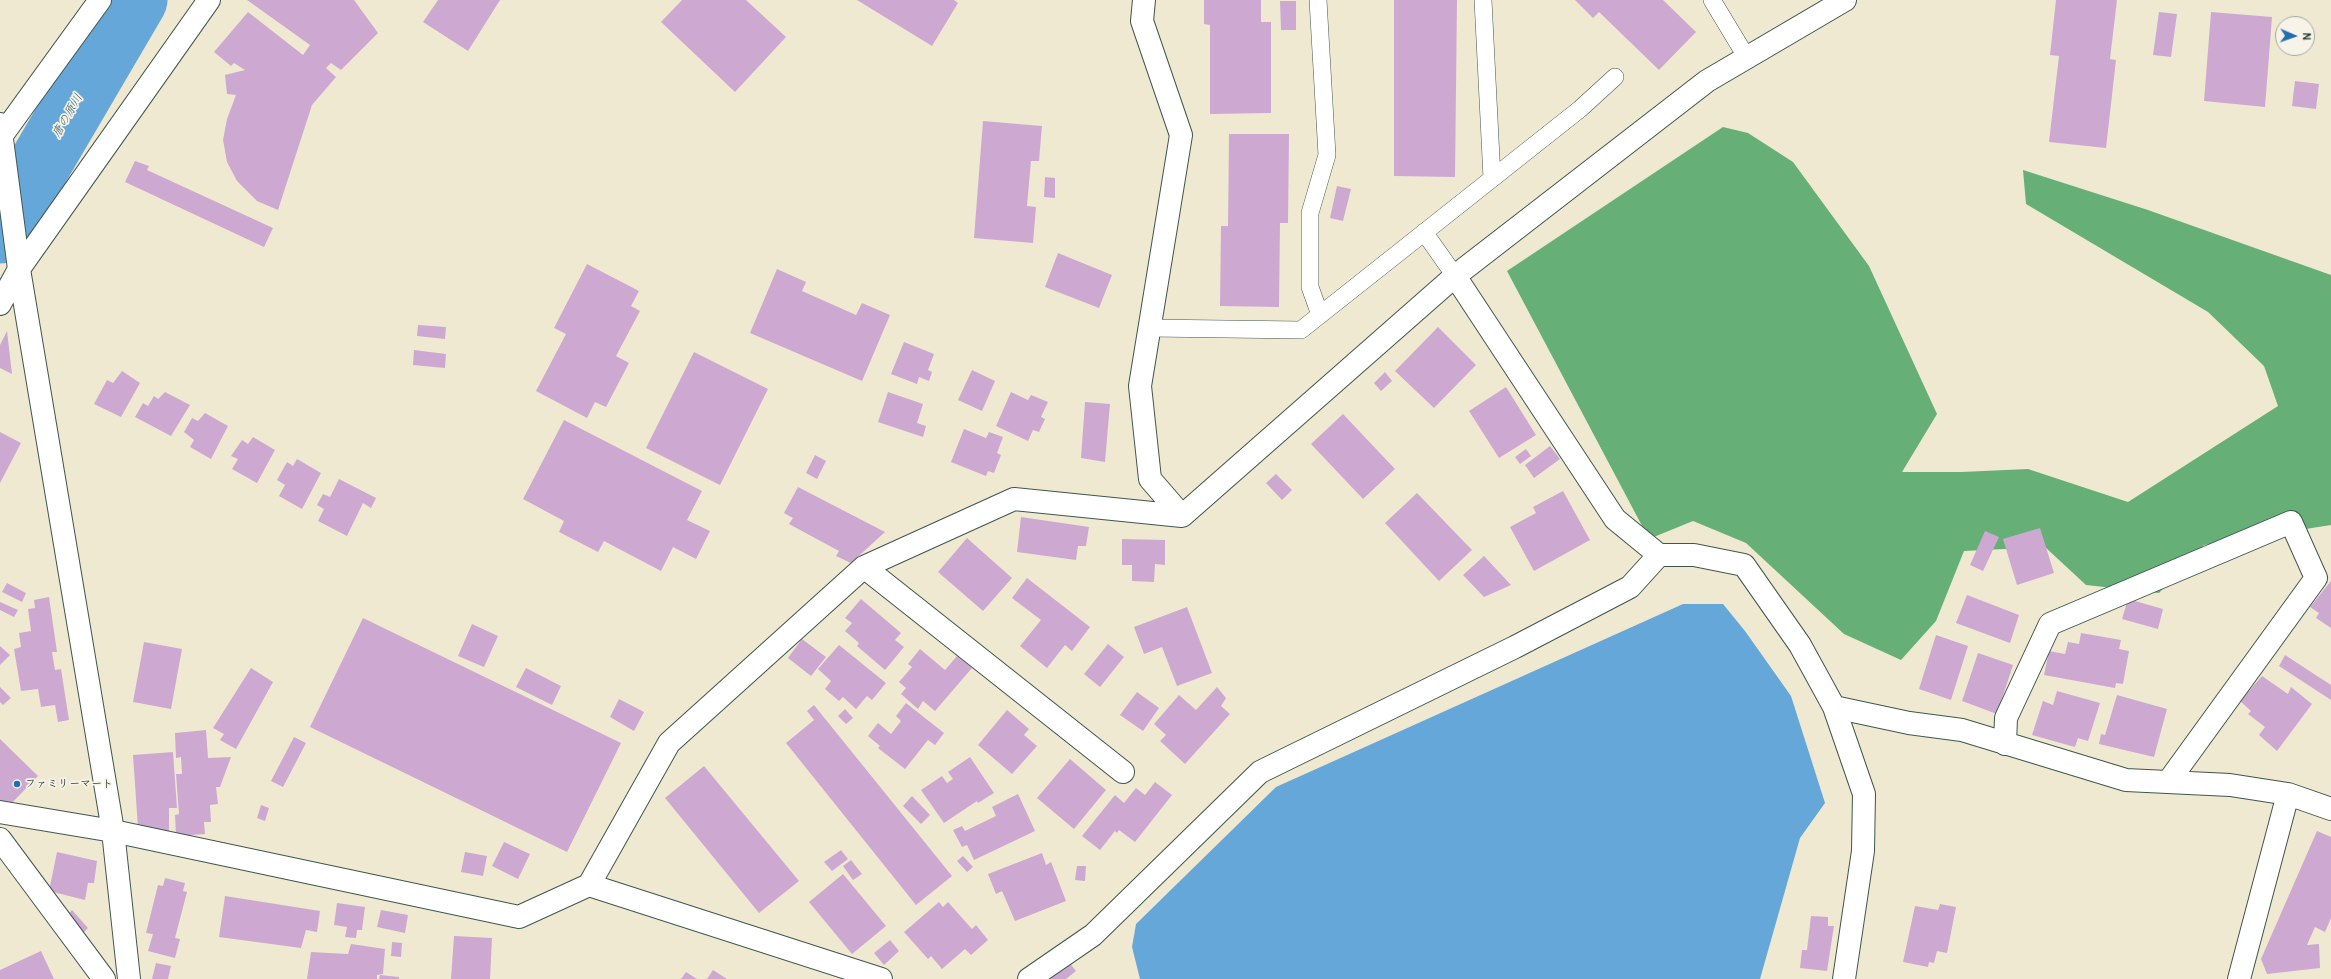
<!DOCTYPE html>
<meta charset="utf-8">
<style>
body{margin:0}
#map{position:relative;width:2331px;height:979px;overflow:hidden;background:#f0e9d1;font-family:Pangolin,sans-serif}
canvas{display:block}
.north{position:absolute;left:2275px;top:16px;width:40px;height:40px;box-sizing:border-box;background:#f7f3e8;border:1px solid #a1aaa0;border-radius:50%;rotate:92deg;font-size:11px;font-weight:700;line-height:16px;text-align:center;color:#1f3d34}
.north::after{content:'';display:block;margin:auto;width:14px;height:18px;background:#1f6fb2;clip-path:polygon(50% 0,100% 100%,50% 72%,0 100%)}
</style>
<div id="map">
<canvas width="2331" height="979"></canvas>
<div class="north">N</div>
</div>
<script>
const c = document.querySelector('canvas').getContext('2d');
c.lineJoin = 'round';
function fill(path, color) { c.fillStyle = color; c.fill(path, 'evenodd'); }
const shape = rows => new Path2D(rows.map(r => 'M' + r).join(''));
function strokePath(path, color, width, dash) { c.strokeStyle = color; c.lineWidth = width; c.lineCap = dash ? 'butt' : 'round'; c.setLineDash(dash || []); c.stroke(path); }
function write(font, color, halo, rows, align = 'center') {
  c.font = font + ' Pangolin,"Klee One",sans-serif'; c.lineWidth = 3.5; c.setLineDash([]); c.textBaseline = 'middle'; c.strokeStyle = halo; c.fillStyle = color; for (const [text, x, y, turn = 0] of rows) {
    c.save(); c.translate(x, y); c.rotate((+turn || 0) * Math.PI / 180); c.textAlign = isNaN(turn) ? turn : align; if (halo) c.strokeText(text, 0, 0); c.fillText(text, 0, 0); c.restore();
  }
}
const forest = shape([
 [1723,127,1748,133,1793,162,1869,266,1937,414,1902,472,1961,472,2028,469,2128,502,2278,406,2264,366,2208,312,2026,204,2023,170,2148,210,2331,275,2331,525,2204,545,2159,593,2086,585,2045,547,1964,551,1936,621,1901,660,1844,634,1746,543,1693,521,1649,539,1507,271]
]);
const water = shape([
 [1683,604,1723,604,1745,631,1791,696,1825,803,1800,838,1760,979,1140,979,1132,947,1136,924,1276,787]
]);
const river = shape([
 [0,232,136,0]
]);
const building = shape([
 [247,0,354,0,378,33,341,70,331,63,326,68,336,77,312,105,278,210,257,201,237,181,227,162,223,140,227,119,236,95,227,94,225,75,245,70,234,63,231,66,214,52,248,12,303,55,310,45],
 [438,0,500,0,468,51,423,22],
 [682,0,746,0,786,37,735,92,661,22],
 [857,0,954,0,958,3,932,46],
 [1204,0,1261,0,1261,22,1271,22,1271,113,1210,114,1210,25,1204,24],
 [1394,0,1457,0,1455,177,1394,176],
 [1575,0,1663,0,1696,32,1659,70,1599,12,1593,18],
 [2056,0,2117,0,2110,59,2116,60,2106,148,2049,142,2059,56,2050,55],
 [1280,1,1296,1,1296,30,1281,30],
 [2159,12,2177,14,2171,57,2153,55],
 [2211,12,2272,17,2265,107,2204,101],
 [2295,81,2319,84,2316,109,2292,106],
 [983,121,1042,126,1039,161,1031,161,1027,206,1036,207,1033,243,974,238],
 [1229,134,1289,134,1288,223,1280,223,1279,307,1220,306,1221,226,1228,226],
 [135,161,149,166,147,170,273,228,264,247,125,182],
 [1045,177,1055,178,1055,198,1044,197],
 [1337,186,1351,189,1343,221,1330,218],
 [1058,253,1112,275,1099,308,1045,287],
 [587,264,639,291,631,306,640,311,616,356,629,363,606,407,595,402,587,418,536,391,566,334,554,328],
 [777,269,806,282,802,291,856,315,862,303,890,315,862,381,750,333],
 [418,325,446,327,445,339,417,336],
 [1438,327,1476,365,1434,408,1395,371],
 [7,331,12,374,0,368,0,345],
 [904,342,934,354,928,370,932,372,929,381,919,377,917,384,891,374],
 [414,350,446,354,445,368,413,365],
 [694,352,768,389,720,485,646,448],
 [972,370,995,381,982,411,958,400],
 [122,371,140,383,121,417,94,404,107,380,113,383],
 [1385,372,1392,381,1381,391,1374,383],
 [1506,387,1536,435,1499,458,1469,411],
 [165,392,190,405,171,436,135,417,143,403,148,406,154,396,158,399],
 [888,392,923,404,917,423,926,426,923,437,878,422],
 [1011,392,1028,400,1031,395,1048,402,1041,417,1045,419,1039,432,1033,430,1028,441,996,426],
 [1085,402,1110,404,1105,462,1081,458],
 [205,413,228,426,211,459,190,447,194,440,184,432,192,418,198,421],
 [1343,414,1395,469,1363,499,1311,444],
 [564,420,702,491,687,520,710,531,696,559,673,547,661,571,604,541,598,552,559,532,564,521,523,499],
 [964,429,986,438,989,432,1003,437,997,453,1001,455,994,473,988,471,986,476,951,462],
 [0,432,21,443,0,483],
 [253,437,275,450,257,483,232,469,238,459,231,456,242,440,248,444],
 [1550,446,1560,459,1534,478,1525,465],
 [1526,449,1531,456,1520,464,1515,457],
 [815,455,826,461,817,479,806,473],
 [297,459,321,473,302,509,279,496,285,485,277,480,287,462,293,466],
 [1276,474,1292,490,1282,500,1266,483],
 [339,479,376,498,371,508,363,503,347,536,318,521,324,509,317,505,323,494,330,497],
 [798,487,885,532,851,563,836,556,839,551,789,524,793,518,784,513],
 [1563,491,1590,540,1534,571,1510,527,1536,513,1533,507],
 [1417,493,1472,550,1439,581,1385,523],
 [1021,517,1089,527,1086,546,1078,546,1076,560,1017,552],
 [2040,528,2054,573,2017,585,2003,539],
 [1985,531,1999,537,1983,571,1970,565],
 [967,538,1012,578,983,611,938,572],
 [1122,539,1165,540,1165,565,1155,564,1154,582,1132,581,1132,565,1122,565],
 [1484,556,1511,585,1484,597,1463,575],
 [1027,578,1090,627,1072,651,1065,645,1047,668,1020,646,1041,620,1012,598],
 [2331,581,2331,628,2316,618,2319,613,2310,607],
 [7,583,26,593,22,602,2,592],
 [1967,595,2019,615,2010,643,1956,623],
 [49,597,57,652,52,652,55,670,61,669,69,720,58,722,55,705,41,707,38,689,21,691,14,649,21,647,19,633,31,631,28,609,35,608,34,600],
 [861,599,901,633,895,640,904,647,885,670,857,646,859,643,845,631,852,623,845,618],
 [2128,599,2163,609,2158,629,2122,619],
 [0,602,18,610,14,617,0,610],
 [1187,607,1212,673,1177,686,1162,647,1144,654,1134,627],
 [363,618,621,743,567,852,310,727],
 [472,624,498,636,484,667,458,656],
 [2081,633,2121,640,2119,649,2129,651,2123,684,2116,683,2115,688,2044,675,2049,651,2065,654,2068,642,2079,644],
 [1936,635,1968,646,1951,700,1919,689],
 [802,639,826,657,811,676,788,658],
 [144,642,182,649,171,709,133,702],
 [1108,644,1124,657,1100,687,1084,674],
 [839,645,886,683,872,700,867,696,856,709,843,697,839,701,825,689,831,681,818,669],
 [0,646,10,655,0,665],
 [920,649,945,670,957,656,972,668,935,711,923,701,918,709,901,694,906,688,899,682,912,667,908,664],
 [1978,653,2013,665,1997,714,1962,701],
 [2285,655,2331,685,2331,700,2279,666],
 [251,668,273,682,236,749,220,740,224,734,213,728],
 [526,668,561,686,552,705,516,687],
 [2262,676,2288,694,2291,687,2312,704,2277,751,2259,735,2265,727,2248,714,2251,711,2240,701],
 [0,687,11,698,3,705,0,702],
 [1217,687,1226,698,1221,706,1230,714,1185,764,1160,741,1166,735,1154,724,1179,695,1196,710],
 [2057,691,2100,703,2088,741,2078,738,2075,747,2032,735,2043,701,2053,705],
 [1137,692,1159,708,1143,731,1120,715],
 [2117,695,2167,709,2154,757,2099,744,2101,734,2105,735],
 [619,699,644,712,634,731,610,717],
 [906,703,944,733,935,745,928,740,905,769,878,748,880,746,868,736,878,723,891,734,901,721,896,716],
 [814,705,952,876,916,905,786,743,814,720,807,711],
 [845,709,853,718,846,724,838,716],
 [1007,710,1029,729,1024,735,1037,746,1012,774,978,745],
 [206,730,208,758,231,757,220,787,216,787,218,804,210,805,211,822,204,822,205,834,176,836,175,815,179,814,176,774,182,774,181,757,176,758,175,733],
 [294,737,306,743,283,787,271,781],
 [0,739,38,776,6,809,0,803],
 [173,752,177,808,169,808,169,833,138,828,133,755],
 [970,757,994,793,978,803,977,801,944,823,921,790,942,776,947,783,953,779,948,772],
 [1070,759,1106,790,1074,829,1037,798],
 [704,766,799,881,759,913,665,798],
 [1155,782,1172,795,1135,842,1119,830,1117,833,1115,831,1100,850,1082,836,1115,795,1124,803,1136,788,1145,795],
 [1018,794,1035,831,974,860,967,845,962,847,953,830,962,826,965,831,996,816,992,807],
 [912,796,930,815,921,824,903,806],
 [261,805,269,808,265,821,257,818],
 [2317,831,2331,837,2331,918,2325,932,2315,927,2307,945,2319,944,2320,968,2267,974,2261,959],
 [504,842,530,854,518,879,492,866],
 [841,850,848,859,832,871,824,862],
 [57,852,97,861,94,883,88,883,85,900,49,891],
 [465,852,487,856,483,876,461,872],
 [1042,853,1046,865,1051,862,1066,901,1015,921,1002,891,996,894,988,874],
 [963,856,973,867,967,872,957,861],
 [851,860,862,874,853,880,843,866],
 [1077,866,1086,866,1085,881,1075,880],
 [843,874,886,926,852,954,809,902],
 [165,878,185,883,183,891,187,892,175,938,180,939,175,958,148,951,153,934,146,933,158,885,163,886],
 [225,896,320,911,317,932,306,930,301,948,219,937],
 [939,902,943,907,948,902,972,929,976,925,988,940,971,955,965,949,942,969,931,956,928,959,904,932],
 [337,903,365,907,362,930,357,930,356,938,345,937,347,927,334,925],
 [1940,904,1956,907,1947,953,1937,951,1934,963,1929,962,1928,967,1903,962,1915,906,1938,910],
 [72,910,88,928,83,933,66,916],
 [381,910,408,915,405,933,377,927],
 [1811,916,1828,917,1828,926,1834,926,1827,971,1800,968,1802,950,1807,950],
 [454,936,492,938,490,979,451,979],
 [890,940,899,951,884,965,874,953],
 [392,942,402,943,401,957,391,956],
 [351,944,385,949,383,974,377,975,377,979,307,979,311,952,348,954],
 [41,951,54,979,0,979,0,970],
 [1069,962,1076,971,1066,979,1051,979,1050,977],
 [156,963,171,966,168,979,152,979],
 [713,970,727,979,707,979],
 [686,972,697,979,681,979],
 [380,975,399,977,399,979,379,979]
]);
const lane = shape([
 [1318,0,1327,155,1310,213,1310,287,1320,315],
 [1483,0,1492,178],
 [1712,0,1747,58],
 [1424,232,1455,276],
 [1150,328,1301,330,1580,109,1615,77]
]);
const street = shape([
 [1144,0,1142,21,1181,135,1140,386,1150,479,1182,516],
 [0,124,19,269,113,831,129,979],
 [0,138,100,0],
 [1455,276,1615,519,1659,555],
 [0,304,19,269,209,0],
 [864,567,1123,772],
 [1834,707,1864,794,1863,851,1844,979],
 [2005,744,2006,718,2050,624,2291,522,2316,578,2168,782],
 [2288,794,2331,809],
 [0,812,113,831,519,917,589,885,669,743,864,567,1014,499,1182,516,1455,276,1707,81,1845,0],
 [0,839,104,979],
 [589,885,881,979],
 [1029,979,1093,935,1260,772,1515,647,1630,587,1659,555,1694,555,1744,565,1800,645,1834,707,1909,723,1962,730,2126,780,2230,785,2288,794,2239,979]
]);
const markers = [
 [17,784,4,"#1f6fb2"]
];
const poiNames = [
 ["ファミリーマート",25,784]
];
const waterNames = [
 ["唐の原川",68,116,-60]
];
fill(forest, '#66b077');
fill(water, '#66a7da');
strokePath(river, '#66a7da', 63);
fill(building, '#cda9d2');
strokePath(lane, '#3e574c', 18);
strokePath(street, '#3e574c', 24);
strokePath(lane, '#fff', 17);
strokePath(street, '#fff', 22);
for (const [x, y, r, color] of markers) { const dot = new Path2D(); dot.arc(x, y, r, 0, 2 * Math.PI); c.fillStyle = color; c.fill(dot); strokePath(dot, '#f7f3e8', 1.5); }
write('bold 11px', '#1f3d34', '#f7f3e8', poiNames, 'left');
write('italic 12px', '#345d66', '#f7f3e8', waterNames);
</script>
